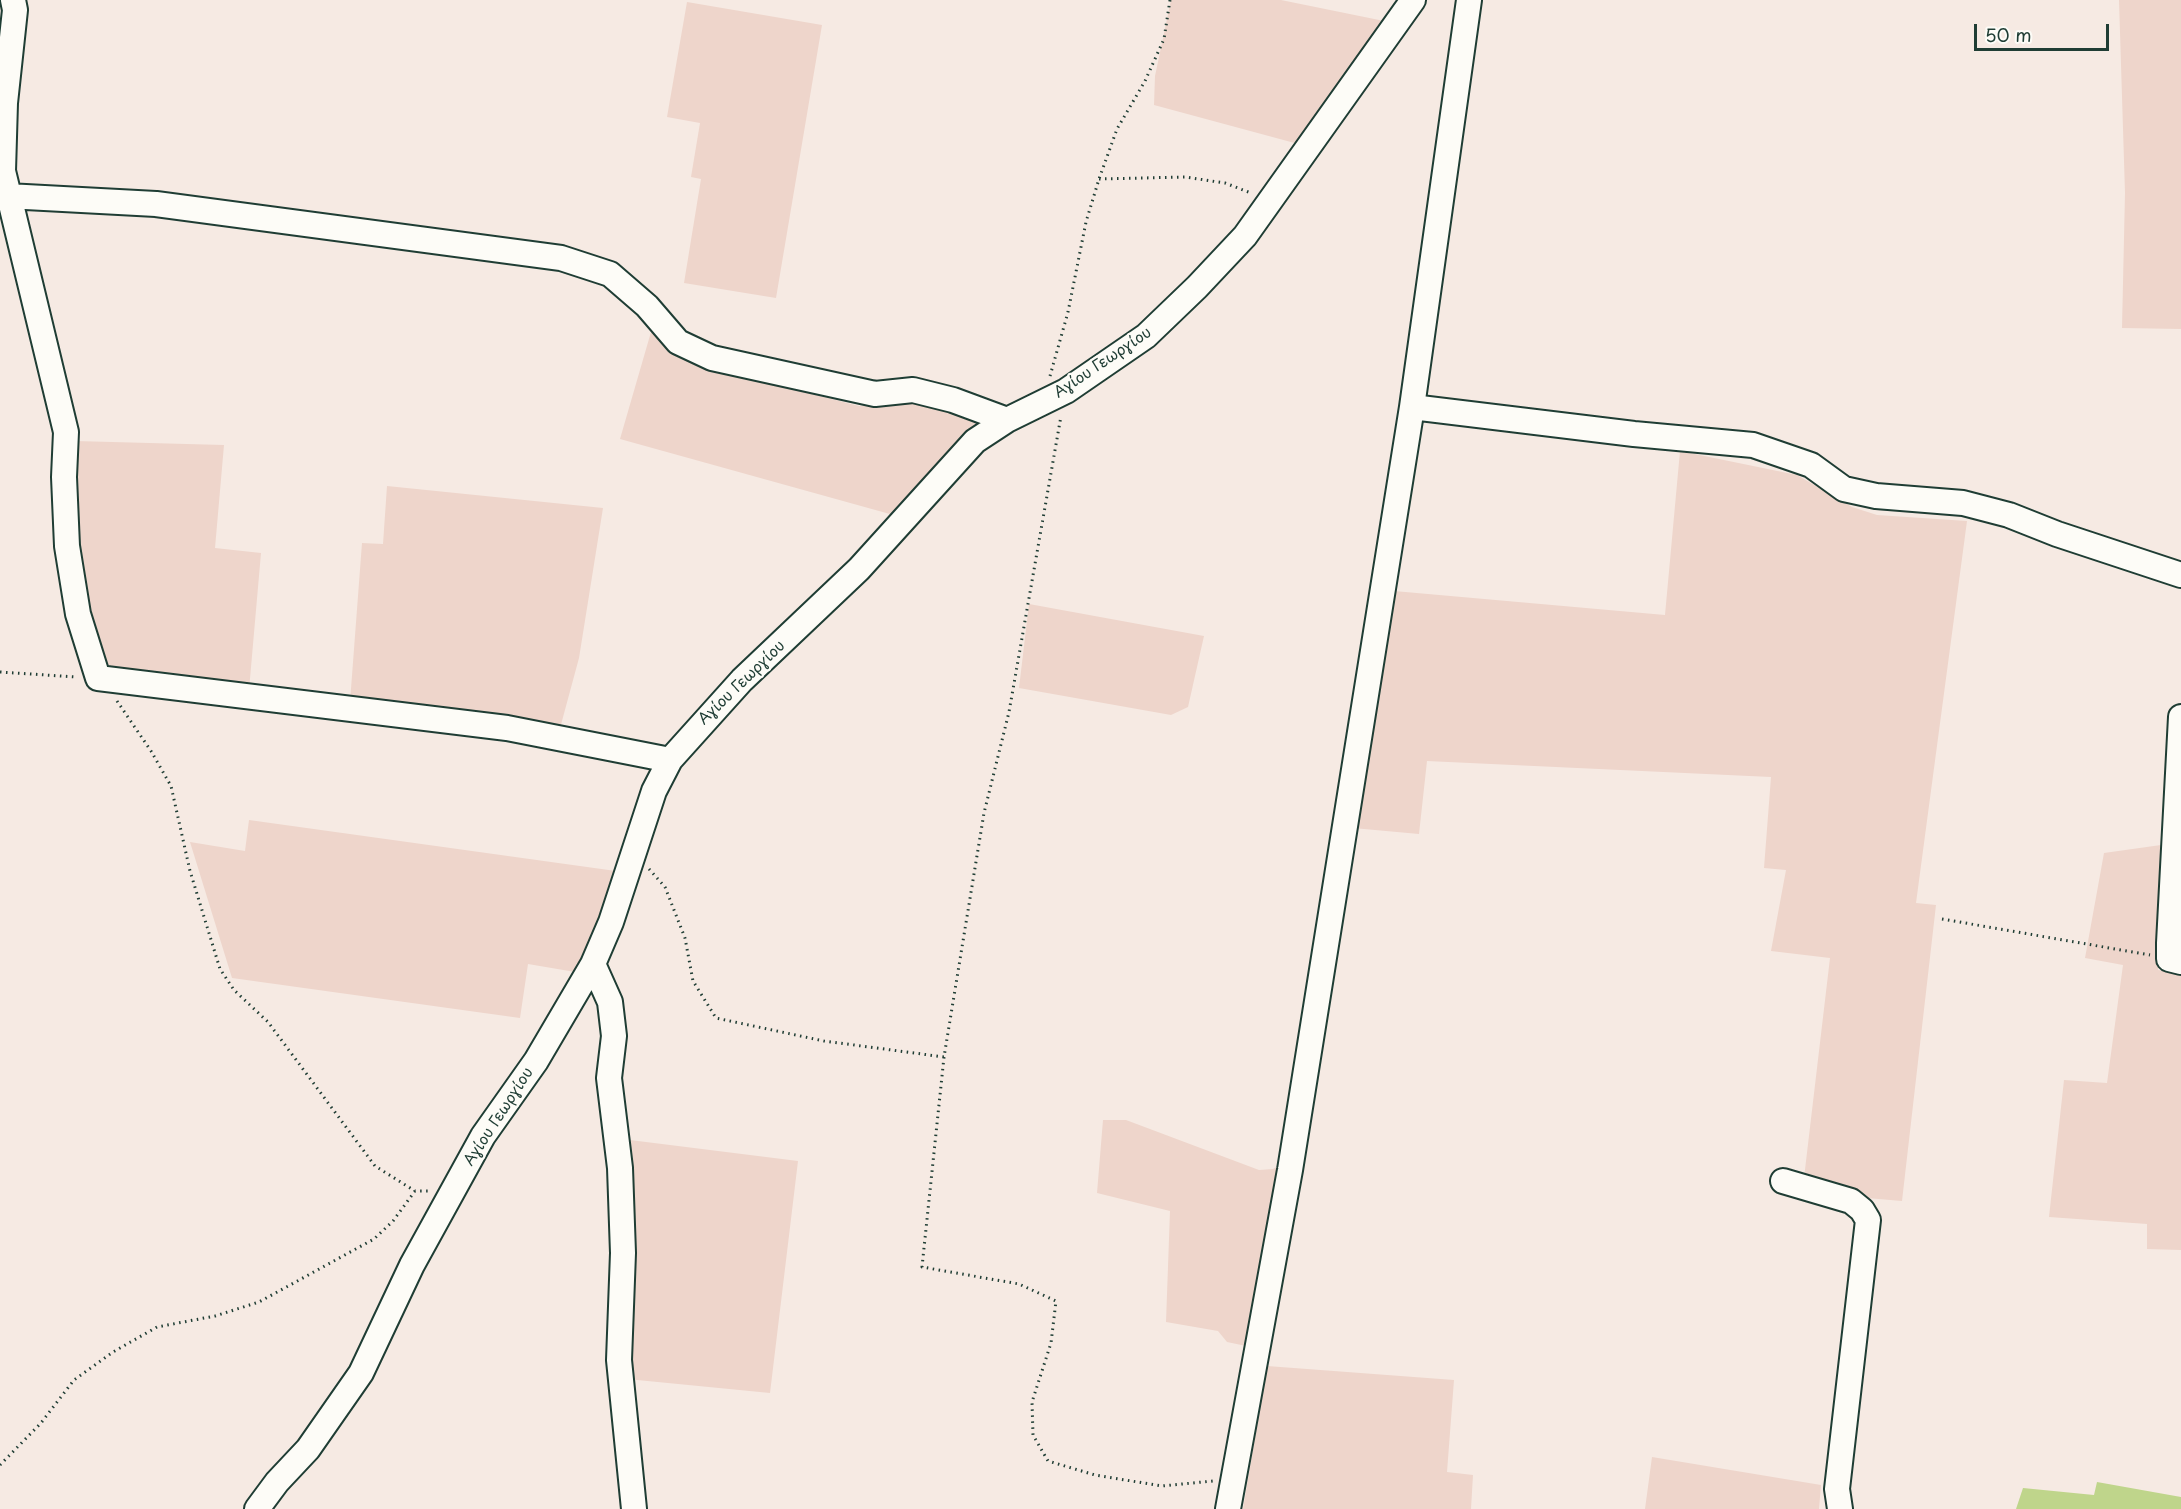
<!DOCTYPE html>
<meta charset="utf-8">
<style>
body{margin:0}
#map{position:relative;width:2181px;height:1509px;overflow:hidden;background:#f6eae3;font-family:"Playpen Sans",sans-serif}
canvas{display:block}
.scale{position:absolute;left:1974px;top:24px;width:135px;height:27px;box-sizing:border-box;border:3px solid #1f3d34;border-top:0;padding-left:8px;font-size:18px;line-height:21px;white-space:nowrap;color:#1f3d34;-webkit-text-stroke:4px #fdfcf7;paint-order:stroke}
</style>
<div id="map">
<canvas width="2181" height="1509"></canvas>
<div class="scale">50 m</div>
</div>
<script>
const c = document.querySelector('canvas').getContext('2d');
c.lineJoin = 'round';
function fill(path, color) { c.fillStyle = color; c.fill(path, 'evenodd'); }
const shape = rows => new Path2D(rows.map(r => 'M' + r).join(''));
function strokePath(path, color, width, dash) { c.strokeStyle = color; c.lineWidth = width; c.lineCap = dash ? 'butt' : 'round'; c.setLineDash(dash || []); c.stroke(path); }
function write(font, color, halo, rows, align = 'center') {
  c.font = font + ' "Playpen Sans",sans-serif'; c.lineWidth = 4.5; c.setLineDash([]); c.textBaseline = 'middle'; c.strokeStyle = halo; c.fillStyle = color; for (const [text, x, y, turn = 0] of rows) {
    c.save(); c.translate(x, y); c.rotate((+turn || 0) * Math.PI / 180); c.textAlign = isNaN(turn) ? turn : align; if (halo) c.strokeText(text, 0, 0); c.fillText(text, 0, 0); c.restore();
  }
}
const built = shape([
 [1171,0,1281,0,1389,22,1302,145,1154,105,1155,76],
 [2119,0,2181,0,2181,329,2122,328,2125,193],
 [687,2,822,25,776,298,684,283,701,179,691,177,700,123,667,117],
 [651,332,694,364,859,406,914,401,983,420,932,471,897,516,620,439],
 [75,441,224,445,215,548,261,553,249,690,101,674,74,549],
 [1680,451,1797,475,1852,507,1877,515,1967,521,1916,903,1936,905,1902,1201,1855,1197,1804,1178,1830,958,1771,951,1786,870,1764,868,1771,777,1427,761,1419,834,1353,828,1394,591,1665,615],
 [387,486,603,508,579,658,559,732,350,702,362,543,383,544],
 [1029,604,1204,636,1188,707,1171,715,1019,688],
 [249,820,623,872,581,973,528,964,520,1018,232,978,190,842,245,851],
 [2168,844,2158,970,2181,973,2181,1250,2147,1249,2147,1224,2049,1217,2064,1080,2107,1083,2123,965,2085,958,2104,853],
 [1103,1120,1126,1120,1259,1170,1273,1169,1284,1162,1251,1347,1227,1342,1218,1331,1166,1322,1170,1211,1097,1193],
 [622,1139,798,1161,770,1393,627,1379],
 [1267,1366,1454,1380,1447,1472,1473,1475,1471,1509,1243,1509],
 [1652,1457,1821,1485,1819,1509,1645,1509]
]);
const green = shape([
 [2097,1482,2181,1497,2181,1509,2016,1509,2023,1488,2094,1495]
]);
const path = shape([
 [1099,179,1185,177,1225,183,1251,193],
 [1050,376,1068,312,1086,222,1099,179,1117,129,1145,81,1164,39,1170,0],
 [0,672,76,677],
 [117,701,151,751,171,786,190,871,220,969,234,990,268,1022,375,1166,415,1191,428,1191],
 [649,869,665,887,685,938,693,981,716,1018,824,1041,944,1057,984,813,1009,712,1061,416],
 [1942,919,2150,955],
 [944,1057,922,1267,1019,1284,1056,1301,1051,1343,1032,1402,1033,1435,1048,1461,1095,1475,1162,1486,1213,1481],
 [0,1465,41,1423,74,1380,113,1352,157,1327,215,1316,259,1302,374,1239,393,1221,415,1191]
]);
const minor = shape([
 [13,0,15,10,5,103,3,171,66,432,64,477,67,546,78,614,98,678,507,728,670,760],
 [7,196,156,204,561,258,610,274,647,306,678,342,712,358,875,394,913,390,953,400,1007,420],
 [1412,407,1634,434,1753,445,1811,465,1844,489,1876,496,1963,503,2009,515,2057,534,2181,575],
 [2181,717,2169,943,2169,959,2181,962],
 [593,964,610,1002,614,1036,609,1078,620,1168,623,1253,619,1360,634,1509],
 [1783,1181,1851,1201,1862,1210,1868,1220,1837,1489,1840,1509],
 [257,1509,277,1482,308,1449,361,1373,412,1265,483,1136,536,1061,593,964,611,922,654,791,670,760,742,680,859,569,975,441,1007,420,1066,391,1146,336,1197,287,1245,236,1413,0],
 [1228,1509,1290,1170,1412,407,1469,0]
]);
const streetNames = [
 ["Αγίου Γεωργίου",1103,363,-34],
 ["Αγίου Γεωργίου",742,683,-44],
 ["Αγίου Γεωργίου",499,1117,-57]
];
fill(built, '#eed5cb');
fill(green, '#bfd58b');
strokePath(minor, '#1f3d34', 28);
strokePath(path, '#1f3d34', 3, [1.5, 4.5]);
strokePath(minor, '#fdfcf7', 24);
write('15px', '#1f3d34', '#fdfcf7', streetNames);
</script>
